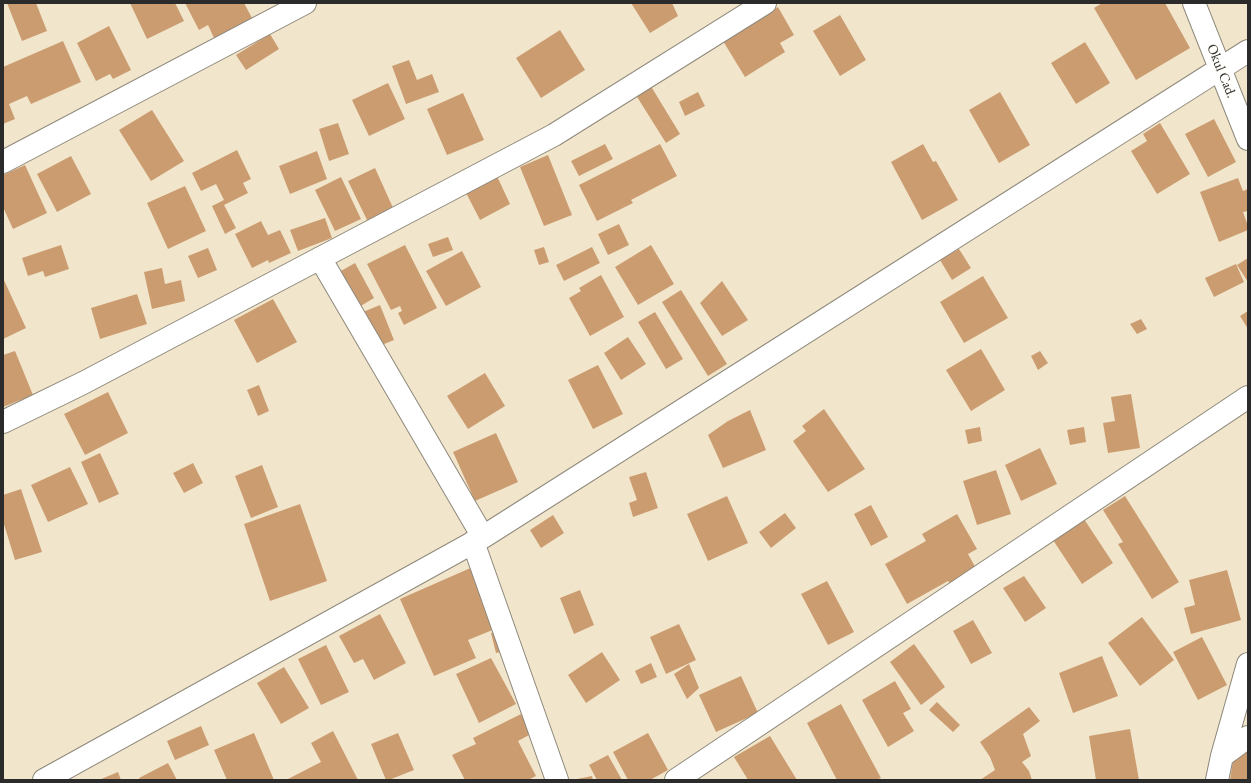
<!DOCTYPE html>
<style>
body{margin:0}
#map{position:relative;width:1251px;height:783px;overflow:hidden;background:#f1e6cb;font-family:"EB Garamond",serif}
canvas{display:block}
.frame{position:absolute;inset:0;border:4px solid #2b2b2b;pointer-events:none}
</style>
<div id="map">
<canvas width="1251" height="783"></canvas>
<div class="frame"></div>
</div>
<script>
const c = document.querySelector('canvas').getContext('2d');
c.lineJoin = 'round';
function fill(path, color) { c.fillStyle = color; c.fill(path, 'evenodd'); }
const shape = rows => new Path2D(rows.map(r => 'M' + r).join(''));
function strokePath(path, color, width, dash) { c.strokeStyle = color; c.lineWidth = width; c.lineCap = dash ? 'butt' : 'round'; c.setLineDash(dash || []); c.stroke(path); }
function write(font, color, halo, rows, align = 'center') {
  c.font = font + ' "EB Garamond",serif'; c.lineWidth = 3; c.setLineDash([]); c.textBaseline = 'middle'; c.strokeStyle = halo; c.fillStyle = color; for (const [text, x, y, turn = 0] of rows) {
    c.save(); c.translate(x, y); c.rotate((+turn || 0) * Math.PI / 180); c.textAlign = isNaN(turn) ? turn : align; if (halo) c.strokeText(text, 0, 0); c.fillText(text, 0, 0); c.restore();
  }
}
const building = shape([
 [7,3,36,3,47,31,22,41],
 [130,3,175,3,184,21,147,39],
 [185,3,244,3,252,18,214,38,208,25,199,30],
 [631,3,672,3,678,16,650,33],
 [1102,3,1165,3,1190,48,1136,80,1094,8],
 [778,7,794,35,780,43,785,52,745,77,723,41],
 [840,15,866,60,840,76,813,31],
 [109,26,131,70,113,79,110,74,96,81,77,43],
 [560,30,585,70,541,98,516,58],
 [270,34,279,49,246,70,236,55],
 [63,41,81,82,31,104,27,96,9,104,15,119,3,124,3,67],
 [1085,42,1110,83,1076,104,1051,63],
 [409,60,417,80,432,74,439,92,406,104,392,66],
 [388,83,405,119,369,136,352,100],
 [649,83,680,134,666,143,634,92],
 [698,92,705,106,685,116,679,102],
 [1000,92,1030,145,999,163,969,110],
 [463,93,484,140,447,155,427,109],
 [152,110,184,161,151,181,119,130],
 [1214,119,1236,162,1208,177,1185,134],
 [338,123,349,154,329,161,319,129],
 [1160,123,1190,174,1157,194,1131,151,1147,141,1143,134],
 [605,144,613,159,579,176,571,161],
 [660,144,677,176,631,200,633,203,597,221,579,185],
 [923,144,933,162,936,161,958,200,922,220,891,162],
 [237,150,251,179,243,183,248,193,224,205,236,228,225,234,212,206,224,200,216,184,201,191,192,173],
 [317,151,327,179,290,194,279,166],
 [548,155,572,215,544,226,520,167],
 [71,156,91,194,57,212,37,174],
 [25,165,47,213,13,229,3,207,3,175],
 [375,168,394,210,368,222,348,181],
 [495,172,510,204,480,220,463,187],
 [341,177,361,219,335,231,315,190],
 [1238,178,1243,191,1248,189,1248,211,1243,212,1248,226,1248,230,1219,242,1200,192],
 [185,186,206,231,168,249,147,203],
 [325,218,332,238,298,251,290,230],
 [261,221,268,235,280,230,291,253,269,263,268,260,252,268,235,234],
 [619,224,629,245,608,255,598,234],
 [448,237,453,250,433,257,428,244],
 [61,245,69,269,45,277,43,271,28,276,22,258],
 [405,245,437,308,404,325,398,313,402,311,400,306,391,310,367,264],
 [651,245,674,284,638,305,615,267],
 [544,247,549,262,539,265,534,250],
 [592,247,600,263,564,281,556,265],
 [208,248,217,270,198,278,188,256],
 [959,249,971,268,952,280,940,260],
 [462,251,481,287,446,306,426,271],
 [1248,258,1248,282,1237,265],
 [355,263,374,298,359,307,339,272],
 [1236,264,1244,282,1214,297,1205,278],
 [162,268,165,284,181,280,185,301,152,309,144,272],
 [601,275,624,317,590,336,569,298,581,291,579,288],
 [983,276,1008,318,964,343,940,302],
 [3,278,26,328,3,339],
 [722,281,748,320,722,336,700,303],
 [681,290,727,364,708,376,662,302],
 [137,294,147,324,100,339,91,308],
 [273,299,297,342,257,363,234,320],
 [380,305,394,340,377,347,363,312],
 [1248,311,1248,329,1240,316],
 [655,312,683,359,666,369,638,322],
 [1141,319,1147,329,1137,334,1130,324],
 [628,337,646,364,621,380,604,353],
 [981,349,1005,390,971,411,946,370],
 [15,351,33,395,3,407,3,355],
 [1040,351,1048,363,1038,370,1031,356],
 [598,365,623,414,593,429,568,380],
 [485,373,505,406,468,429,447,396],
 [259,385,269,411,258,416,247,390],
 [108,392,128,433,85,455,64,414],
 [1131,394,1140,448,1108,453,1103,423,1115,421,1111,397],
 [824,409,865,469,828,492,793,441,806,431,802,426],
 [750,410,766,450,723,468,708,435,728,421],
 [980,427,982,441,968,444,965,430],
 [1084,427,1086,442,1070,445,1067,430],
 [496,433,518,482,475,501,453,452],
 [1040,448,1057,484,1021,501,1005,465],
 [100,453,119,494,99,503,81,462],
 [193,463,203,483,184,493,173,473],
 [262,465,278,507,251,518,235,476],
 [70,467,88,504,48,522,31,485],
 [996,470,1011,514,977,525,963,481],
 [646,472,658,508,633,517,629,503,637,500,629,477],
 [21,489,42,552,15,560,3,521,3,495],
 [727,496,748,543,708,561,687,514],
 [1125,496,1179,582,1152,599,1118,544,1123,542,1103,510],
 [300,504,327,581,270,601,244,524],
 [871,505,888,537,871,546,854,514],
 [785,513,796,528,771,548,759,532],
 [957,514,977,549,968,554,977,570,951,585,948,581,907,604,885,564,926,541,922,534],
 [553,515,564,533,541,548,530,530],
 [1084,519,1113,563,1082,584,1053,540],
 [475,566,500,627,468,640,476,658,434,676,400,599],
 [1227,570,1241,620,1191,634,1184,608,1195,605,1189,580],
 [1024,576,1046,608,1025,622,1003,588],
 [827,581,854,632,828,645,801,594],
 [580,590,594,625,574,634,560,598],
 [380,614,406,663,374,680,363,659,354,663,339,636],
 [1142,617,1174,660,1140,686,1108,643],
 [973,620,992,653,971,664,953,631],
 [679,624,696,660,666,674,650,637],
 [503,630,509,650,496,653,491,633],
 [1202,637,1227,685,1198,700,1173,652],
 [914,644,945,687,921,705,890,662],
 [326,645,349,692,321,705,298,659],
 [602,652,620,680,586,703,568,675],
 [1102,656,1118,696,1073,713,1059,673],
 [491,658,516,704,479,723,456,674],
 [651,663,657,677,641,684,635,671],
 [689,664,699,688,687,699,674,674],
 [284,667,309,708,281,724,257,683],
 [741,676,758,713,716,732,699,695],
 [895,681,911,709,903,713,914,731,888,747,862,700],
 [937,702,960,725,953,732,929,710],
 [841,704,881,778,876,780,837,780,807,723],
 [1029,707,1040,721,1023,734,1031,756,1022,762,1029,771,1032,780,980,780,995,770,990,757,980,742],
 [521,714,531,734,518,741,536,776,528,780,465,780,452,755,476,744,473,738],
 [201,726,209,745,175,760,167,741],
 [1130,729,1139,780,1096,780,1089,736],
 [333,731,358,780,286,780,321,762,311,743],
 [254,733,274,780,227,780,214,750],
 [398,733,414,770,389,780,386,780,371,744],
 [648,733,668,770,650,780,628,780,613,752],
 [770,736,797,780,748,780,734,757],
 [1248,750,1248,780,1230,780,1234,754],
 [608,755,622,780,597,780,589,765],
 [168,763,177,780,140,780,139,778],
 [118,772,121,780,99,780],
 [592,776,593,780,577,780,577,779]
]);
const minor = shape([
 [1194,3,1248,139],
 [3,162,305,3],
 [320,258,483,537],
 [3,422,83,383,554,135,765,3],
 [473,542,557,780],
 [1222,756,1248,737],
 [44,780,483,537,1248,51],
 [676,780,1248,397],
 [1217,780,1222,756,1248,664]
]);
const streetNames = [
 ["Okul Cad.",1221,71,68]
];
fill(building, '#cc9c71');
strokePath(minor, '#8e887b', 24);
strokePath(minor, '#fff', 22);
write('14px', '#2b2b2b', '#fdfcf7', streetNames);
</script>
